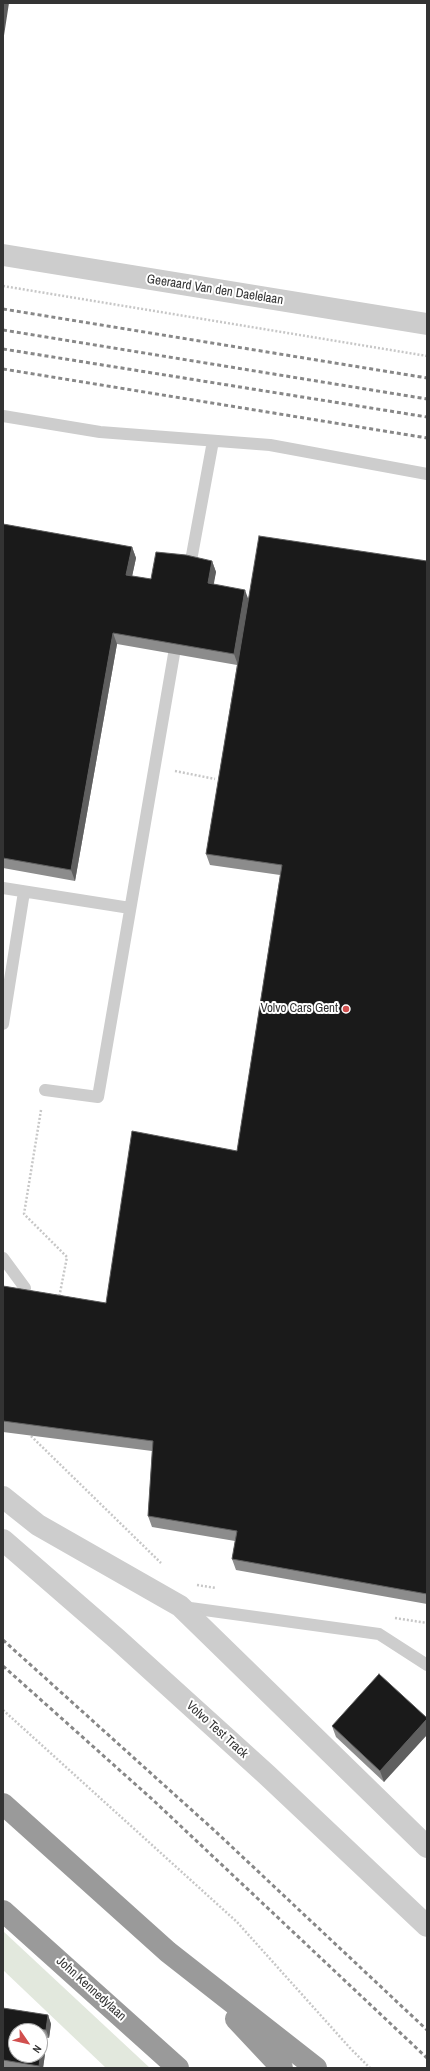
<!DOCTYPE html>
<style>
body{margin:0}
#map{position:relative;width:430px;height:2071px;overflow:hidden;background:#fff;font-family:"Archivo Narrow",sans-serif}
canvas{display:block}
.frame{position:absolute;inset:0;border:4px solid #333;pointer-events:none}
.north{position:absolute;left:8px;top:2023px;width:40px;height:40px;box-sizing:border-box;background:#fff;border:1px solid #adadad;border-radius:50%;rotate:124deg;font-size:11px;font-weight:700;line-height:16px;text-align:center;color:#333}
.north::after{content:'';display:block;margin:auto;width:14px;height:18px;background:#d14f4e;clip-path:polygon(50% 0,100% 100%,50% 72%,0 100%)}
</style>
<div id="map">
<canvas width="430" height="2071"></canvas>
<div class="frame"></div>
<div class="north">N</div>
</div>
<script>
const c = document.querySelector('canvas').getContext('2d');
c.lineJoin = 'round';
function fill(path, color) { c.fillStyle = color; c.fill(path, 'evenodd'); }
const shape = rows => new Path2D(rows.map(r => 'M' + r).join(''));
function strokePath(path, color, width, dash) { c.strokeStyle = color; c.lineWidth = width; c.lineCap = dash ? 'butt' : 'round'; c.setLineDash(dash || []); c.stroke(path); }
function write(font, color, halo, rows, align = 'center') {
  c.font = font + ' "Archivo Narrow",sans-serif'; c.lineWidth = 4; c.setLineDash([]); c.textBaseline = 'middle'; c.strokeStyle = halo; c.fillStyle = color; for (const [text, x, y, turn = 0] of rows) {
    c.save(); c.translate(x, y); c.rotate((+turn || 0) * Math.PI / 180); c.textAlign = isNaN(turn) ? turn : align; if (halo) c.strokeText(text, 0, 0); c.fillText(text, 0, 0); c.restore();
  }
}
const green = shape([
 [3,1931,150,2068,106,2068,3,1970]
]);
const path = shape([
 [3,286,427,356],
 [175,771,215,779],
 [41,1110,24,1214,67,1257,59,1298],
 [31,1436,161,1563],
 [197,1585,216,1588],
 [395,1618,427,1623],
 [3,1710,237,1922,350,2048,370,2068]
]);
const lane = shape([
 [3,416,100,432,270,445,427,474],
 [190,566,213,441],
 [3,888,130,908],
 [3,1024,24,892],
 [45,1090,98,1097,174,654],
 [3,1258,25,1288],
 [183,1607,379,1634,427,1665]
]);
const street = shape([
 [3,255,427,324],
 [3,1497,38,1525,180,1606,427,1847],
 [3,1540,117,1639,267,1775,427,1926]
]);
const highway = shape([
 [3,1804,168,1952,316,2068],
 [3,1911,178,2068],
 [236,2019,282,2068]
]);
const rail = shape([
 [3,309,427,378],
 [3,330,427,399],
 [3,349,427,417],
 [3,369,427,438],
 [3,1640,215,1831,427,2030],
 [3,1666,153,1800,427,2058]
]);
const wall = shape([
 [3,524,132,547,136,558,132,576,151,579,212,561,216,572,213,584,249,599,427,561,427,1604,236,1570,232,1559,235,1541,152,1527,148,1516,152,1451,3,1432,3,1286,106,1303,237,1151,280,875,210,865,206,854,237,665,117,644,75,881,3,868],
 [427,1718,384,1782,336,1737,332,1726],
 [3,2008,48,2015,51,2024,49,2038,40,2037,40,2031,16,2031,16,2055,45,2054,43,2068,3,2068]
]);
const shadedWall = shape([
 [3,3,9,3,3,42],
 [132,547,136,558,130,586,126,575],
 [212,561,216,572,212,594,208,583],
 [245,590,249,601,238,665,234,654],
 [113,633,117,644,75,881,71,870],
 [427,1719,427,1735,384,1782,380,1771],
 [48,2015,51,2024,49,2038,46,2030],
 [21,2026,23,2031,20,2031],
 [42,2045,45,2054,43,2068,40,2068,39,2066]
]);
const building = shape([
 [3,524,132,547,126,575,151,579,156,552,186,555,212,561,208,583,245,590,234,654,113,633,71,870,3,858,3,524],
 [259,536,427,561,427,1594,232,1559,237,1531,148,1516,153,1441,3,1421,3,1286,106,1303,132,1131,237,1151,282,865,206,854,259,536],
 [379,1674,427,1718,427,1719,380,1771,332,1726,379,1674],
 [3,2008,48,2015,46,2030,21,2026,20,2031,16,2031,16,2055,40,2055,40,2045,42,2045,39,2066,3,2060,3,2008]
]);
const markers = [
 [346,1009,4,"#d14f4e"]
];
const streetNames = [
 ["Geeraard Van den Daelelaan",215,290,9],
 ["Volvo Test Track",217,1730,42],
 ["John Kennedylaan",91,1989,42]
];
const poiNames = [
 ["Volvo Cars Gent",338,1009]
];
fill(green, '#e2e8dd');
strokePath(path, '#c7c7c7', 2.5, [2, 2]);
strokePath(lane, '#cdcdcd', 12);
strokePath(street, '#cdcdcd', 22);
strokePath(highway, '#9a9a9a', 22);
strokePath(rail, '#888', 3, [4, 3]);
fill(wall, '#8c8c8c');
fill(shadedWall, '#5f5f5f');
fill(building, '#1a1a1a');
strokePath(building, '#5f5f5f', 1);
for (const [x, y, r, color] of markers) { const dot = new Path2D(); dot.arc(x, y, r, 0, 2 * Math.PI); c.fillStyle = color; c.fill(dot); strokePath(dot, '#fff', 1.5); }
write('13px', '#333', '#fff', streetNames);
write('13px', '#333', '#fff', poiNames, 'right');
</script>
